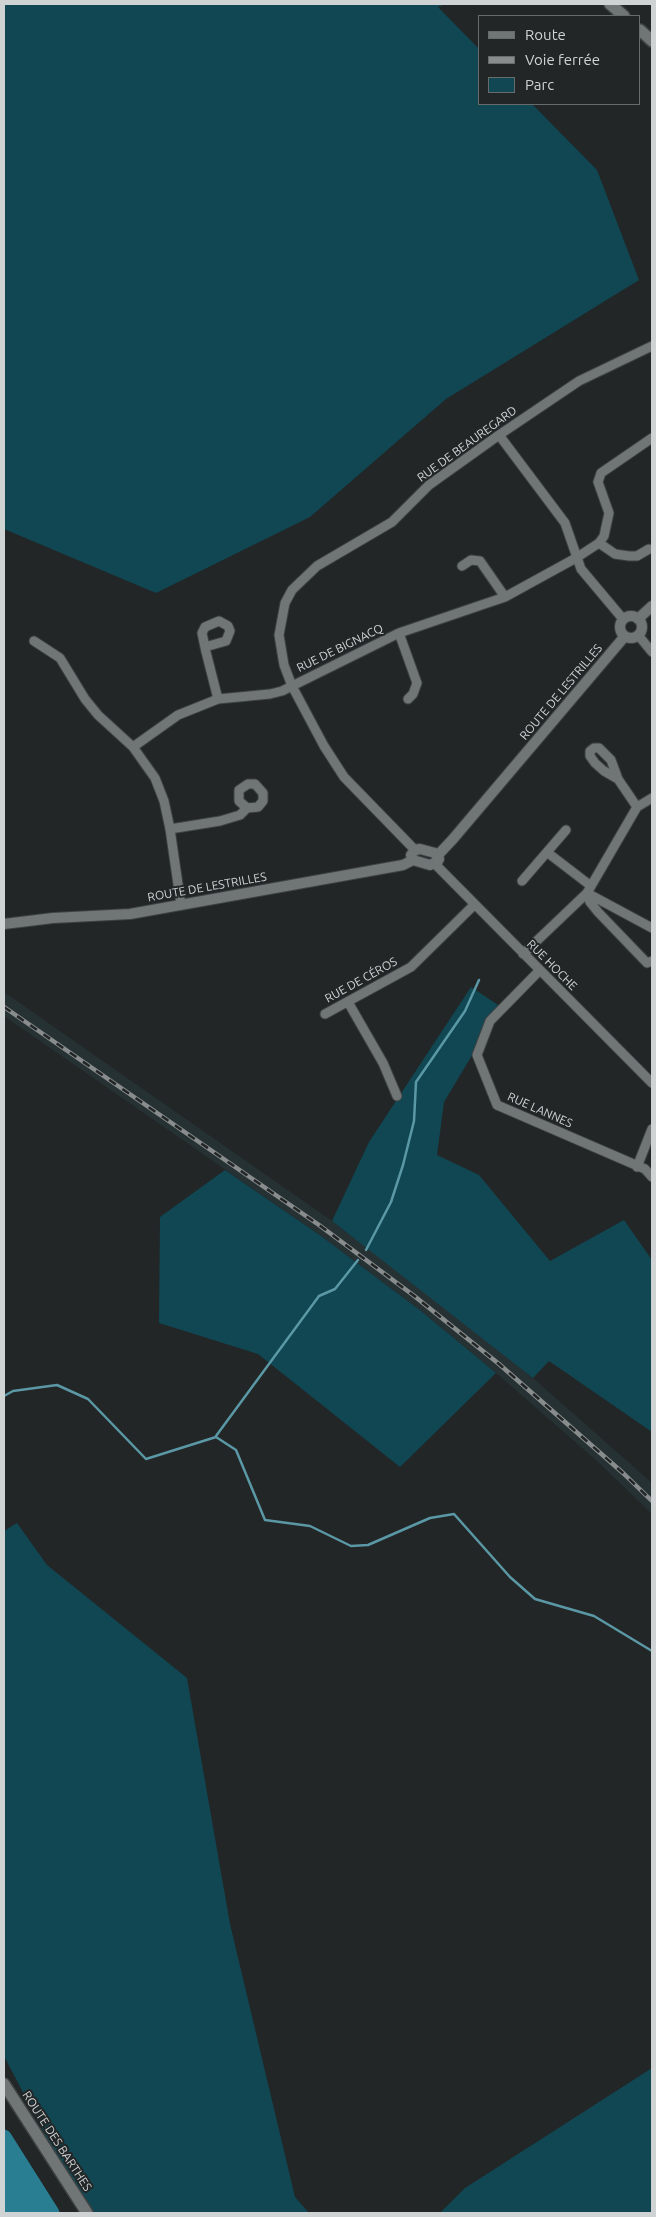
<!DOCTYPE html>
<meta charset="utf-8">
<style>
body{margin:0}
#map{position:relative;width:656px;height:2217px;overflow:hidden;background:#222627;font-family:Ubuntu,sans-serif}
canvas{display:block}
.frame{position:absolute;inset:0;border:5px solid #d0d3d4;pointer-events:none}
.legend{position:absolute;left:478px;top:15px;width:162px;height:90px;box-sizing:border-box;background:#222627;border:1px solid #686b6c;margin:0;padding:6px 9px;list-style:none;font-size:15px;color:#d0d3d4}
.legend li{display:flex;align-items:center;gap:10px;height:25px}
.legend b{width:25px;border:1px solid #686b6c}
</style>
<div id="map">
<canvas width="656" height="2217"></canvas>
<div class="frame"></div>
<ul class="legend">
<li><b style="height:6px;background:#707576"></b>Route</li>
<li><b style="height:6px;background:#898c8d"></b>Voie ferrée</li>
<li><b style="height:14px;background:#104753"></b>Parc</li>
</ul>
</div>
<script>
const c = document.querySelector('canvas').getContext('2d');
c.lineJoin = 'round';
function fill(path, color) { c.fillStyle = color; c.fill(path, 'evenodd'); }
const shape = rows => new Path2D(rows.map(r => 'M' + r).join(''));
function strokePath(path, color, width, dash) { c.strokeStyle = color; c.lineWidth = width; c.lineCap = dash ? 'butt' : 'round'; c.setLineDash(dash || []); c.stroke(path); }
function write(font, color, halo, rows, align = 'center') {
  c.font = font + ' Ubuntu,sans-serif'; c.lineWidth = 4; c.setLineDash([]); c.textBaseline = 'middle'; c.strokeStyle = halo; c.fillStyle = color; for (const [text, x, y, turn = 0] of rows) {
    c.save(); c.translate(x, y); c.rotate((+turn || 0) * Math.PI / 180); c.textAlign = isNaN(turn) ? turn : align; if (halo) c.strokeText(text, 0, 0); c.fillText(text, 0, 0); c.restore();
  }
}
const built = shape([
 [4,992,332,1221,473,1329,533,1378,652,1483,652,1514,597,1461,496,1373,421,1311,321,1236,4,1016]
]);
const green = shape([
 [4,4,445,4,438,7,480,50,480,104,532,104,597,170,639,280,446,399,310,517,156,593,4,529],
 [471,987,501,1007,444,1102,437,1155,479,1175,550,1261,624,1220,652,1260,652,1432,549,1361,533,1378,332,1221,369,1142],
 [225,1170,321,1236,421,1311,496,1373,400,1467,258,1354,159,1323,160,1217],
 [17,1523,47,1565,187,1678,230,1924,295,2197,309,2213,86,2213,4,2056,4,1531],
 [652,2068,652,2213,440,2213,465,2188]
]);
const water = shape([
 [4,2137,52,2213,4,2213,4,2137]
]);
const stream = shape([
 [366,1250,391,1202,403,1165,414,1121,416,1082,465,1011,479,980],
 [4,1396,13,1391,57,1385,88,1399,146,1459,216,1437,236,1450,265,1520,310,1526,351,1546,368,1545,430,1518,454,1514,510,1577,535,1599,594,1616,652,1651],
 [216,1436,319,1296,335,1289,358,1260]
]);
const river = shape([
 [4,2137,52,2213]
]);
const minor = shape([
 [499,435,565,523,581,569,623,619],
 [599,543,615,554,629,556,637,556,649,549],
 [462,566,471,560,480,561,505,597],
 [399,633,417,683,413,694,408,699],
 [638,635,652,652],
 [34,641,60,658,85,699,98,715,133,747,155,778,164,801,170,829,181,905],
 [205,647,226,641,230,631,228,626,219,621,205,627,202,633,206,652,218,699],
 [133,747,178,715,218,699,270,694,282,691,399,633,505,597,576,558,599,543,604,536,609,513,598,482,601,473,652,438],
 [618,779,611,760,599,748,594,748,590,751,590,756,595,763,604,771,618,779,637,807],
 [170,829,220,821,240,815,247,808,258,807,263,801,263,793,255,784,248,784,239,790,239,801,247,808],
 [415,850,344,777,324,746,292,686,284,665,279,635,285,603,292,590,317,566,392,522,429,485,499,435,579,381,652,346],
 [548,853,591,886],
 [435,864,652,1083],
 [522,881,566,830],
 [652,928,587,893,590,902,598,912,647,963,652,961],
 [523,954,587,893,637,807,652,798],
 [540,970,490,1021,477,1055,497,1105,645,1169,652,1177],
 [348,1002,383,1063,397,1096],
 [325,1014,411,967,474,905],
 [637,1167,652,1129]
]);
const tertiary = shape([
 '620 627a11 11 0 1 1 22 0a11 11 0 1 1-22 0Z',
 [638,619,652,606],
 [420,849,435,853,439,859,438,861,430,865,413,860,411,855,415,850,420,849],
 [438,855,453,839,625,636],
 [4,924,53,918,130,914,403,865,413,860]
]);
const secondary = shape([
 [610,4,624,16],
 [640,30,652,41],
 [4,2084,87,2213]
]);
const rail = shape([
 [4,1007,319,1225,413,1295,499,1364,623,1473,652,1501]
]);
const streetNames = [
 ["RUE DE BEAUREGARD",467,444,-36],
 ["RUE DE BIGNACQ",340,648,-26],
 ["ROUTE DE LESTRILLES",561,692,-50],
 ["ROUTE DE LESTRILLES",207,887,-10],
 ["RUE HOCHE",552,965,45],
 ["RUE DE CÉROS",361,980,-29],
 ["RUE LANNES",540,1110,24],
 ["ROUTE DES BARTHES",57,2141,57]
];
fill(built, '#263134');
fill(green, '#104753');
fill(water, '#297e91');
strokePath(water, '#5b98a5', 1);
strokePath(stream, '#5b98a5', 2.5);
strokePath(river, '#297e91', 15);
strokePath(minor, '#3e4243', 11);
strokePath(tertiary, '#3e4243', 12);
strokePath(secondary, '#3e4243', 14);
strokePath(minor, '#707576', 9);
strokePath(tertiary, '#707576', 10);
strokePath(secondary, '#707576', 11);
strokePath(rail, '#898c8d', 4.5);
strokePath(rail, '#222627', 2.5, [8]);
write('12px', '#d0d3d4', '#222627', streetNames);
</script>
